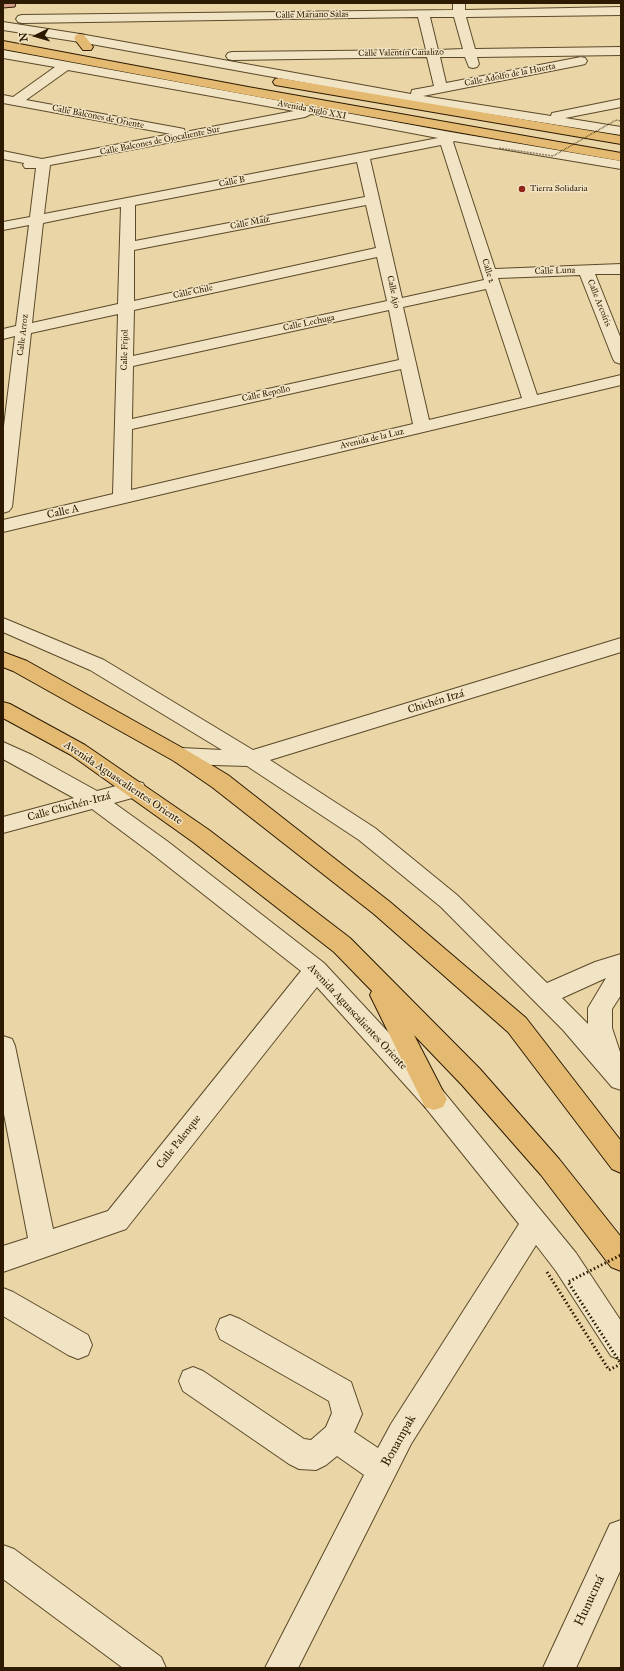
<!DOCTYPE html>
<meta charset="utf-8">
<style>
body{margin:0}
#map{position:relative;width:624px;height:1671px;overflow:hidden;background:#e9d5a5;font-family:"IM FELL Great Primer",serif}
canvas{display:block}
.frame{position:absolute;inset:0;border:4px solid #2d1a00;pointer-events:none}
.north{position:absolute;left:16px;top:16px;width:40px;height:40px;-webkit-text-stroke:3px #f1e4c4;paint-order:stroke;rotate:265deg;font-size:11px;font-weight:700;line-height:16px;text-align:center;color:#2d1a00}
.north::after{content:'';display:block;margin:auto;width:14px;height:18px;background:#2d1a00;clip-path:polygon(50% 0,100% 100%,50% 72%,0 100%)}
</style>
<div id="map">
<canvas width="624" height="1671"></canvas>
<div class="frame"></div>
<div class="north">N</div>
</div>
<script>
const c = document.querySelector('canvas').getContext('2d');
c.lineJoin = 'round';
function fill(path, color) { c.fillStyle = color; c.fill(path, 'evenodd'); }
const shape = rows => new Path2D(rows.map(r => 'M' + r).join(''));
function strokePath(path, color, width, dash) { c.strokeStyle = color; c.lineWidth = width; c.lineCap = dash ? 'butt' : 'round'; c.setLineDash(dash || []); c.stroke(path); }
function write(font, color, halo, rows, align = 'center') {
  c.font = font + ' "IM FELL Great Primer",serif'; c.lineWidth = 3; c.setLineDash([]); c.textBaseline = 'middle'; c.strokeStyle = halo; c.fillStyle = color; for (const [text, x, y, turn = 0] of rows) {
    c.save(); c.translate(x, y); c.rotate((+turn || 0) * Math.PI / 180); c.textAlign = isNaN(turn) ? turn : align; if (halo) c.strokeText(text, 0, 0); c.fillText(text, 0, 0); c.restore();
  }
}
const building = shape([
 [3,3,16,3,15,7,3,8,3,3]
]);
const minor = shape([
 [453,3,465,3,465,10,621,7,621,15,466,17,475,49,621,47,621,55,477,57,479,64,477,67,473,68,469,67,465,57,440,57,446,83,581,57,585,58,587,61,585,64,581,65,423,96,551,116,552,113,557,112,621,99,621,107,565,118,621,127,621,135,400,100,80,42,3,30,3,22,80,34,411,94,412,90,434,86,427,57,232,60,228,59,226,56,228,53,232,52,426,50,418,17,22,23,18,22,16,19,18,16,22,15,453,10,453,3],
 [430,17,454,17,463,49,438,50,430,17],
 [3,50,450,132,621,161,621,169,454,141,453,142,495,269,621,264,621,274,595,274,621,339,621,364,615,362,613,359,580,275,498,278,537,395,621,375,621,385,3,532,3,520,113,494,118,314,31,333,12,507,9,511,3,513,3,434,15,336,3,339,3,329,16,326,29,225,3,230,3,222,30,217,36,168,25,168,23,165,24,163,3,159,3,151,42,159,171,134,3,103,3,95,13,97,55,67,3,58,3,50],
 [68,70,294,111,185,132,184,129,179,128,26,100,68,70],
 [311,114,438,138,44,214,50,165,305,117,311,114],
 [441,145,484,280,402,298,370,159,441,145],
 [357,162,365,197,135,241,135,205,357,162],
 [366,205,376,248,134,301,134,250,366,205],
 [121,207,118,304,32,323,43,223,121,207],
 [377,257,387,301,133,356,134,310,377,257],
 [486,289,522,398,429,420,403,307,486,289],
 [389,310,399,360,132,419,133,366,389,310],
 [401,369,413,424,131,490,132,429,401,369],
 [3,618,104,660,253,750,621,638,621,652,270,760,375,828,457,895,547,983,595,962,621,954,621,995,612,1009,612,1028,621,1055,621,1090,612,1087,563,1030,441,907,359,840,247,766,181,764,174,761,170,756,174,751,181,748,222,750,90,670,3,632,3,618],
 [606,978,588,1008,588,1024,562,998,606,978],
 [3,742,32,755,97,791,135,781,143,783,146,789,143,795,114,803,167,841,324,963,443,1091,576,1253,621,1321,621,1360,611,1356,556,1271,536,1245,411,1444,298,1668,265,1668,364,1475,337,1456,326,1465,316,1470,299,1469,289,1464,183,1391,179,1381,183,1371,193,1367,203,1371,304,1439,311,1440,326,1427,332,1413,329,1401,220,1339,216,1329,220,1319,230,1315,240,1319,351,1382,362,1414,354,1432,378,1448,391,1424,519,1224,425,1107,317,987,126,1229,3,1272,3,1246,28,1238,3,1109,3,1036,12,1039,15,1046,53,1229,108,1211,301,971,151,853,92,809,3,833,3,817,74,798,3,759,3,742],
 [3,1288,13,1292,88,1335,92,1345,88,1355,78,1359,68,1355,3,1316,3,1288],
 [621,1520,621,1569,576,1668,543,1668,610,1524,621,1520],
 [3,1545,14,1549,161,1657,166,1668,123,1668,3,1579,3,1545]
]);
const major = shape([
 [3,652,27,661,188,751,228,775,390,902,526,1018,621,1141,621,1173,612,1169,508,1032,374,914,212,787,174,761,13,671,3,667,3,652],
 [3,702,10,704,85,745,209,830,350,938,480,1069,559,1159,621,1237,621,1271,611,1267,541,1175,462,1085,414,1035,447,1099,443,1107,434,1110,425,1107,370,995,372,991,334,952,193,842,71,755,3,718,3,702]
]);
const highway = shape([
 [80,34,84,35,91,44,93,47,91,50,83,50,76,41,74,38,76,35,80,34],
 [3,41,248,87,621,153,621,161,248,95,3,49,3,41],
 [279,78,621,136,621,144,275,85,273,82,275,79,279,78]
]);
const pathBridgeFar1 = shape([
 [499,148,553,156,616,120,621,121]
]);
const pathBridge = shape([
 [547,1272,609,1370,621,1364,568,1282,621,1255]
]);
const markers = [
 [522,189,4,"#8f2418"]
];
const farStreetnames = [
 ["Calle Mariano Salas",312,15,-1],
 ["Calle Valentín Canalizo",401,53,-1],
 ["Calle Adolfo de la Huerta",510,75,-11],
 ["Avenida Siglo XXI",312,110,11],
 ["Calle Balcones de Oriente",98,117,11],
 ["Calle Balcones de Ojocaliente Sur",160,141,-11],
 ["Calle B",232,182,-11],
 ["Calle Maíz",250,223,-11],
 ["Calle 2",488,271,72],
 ["Calle Luna",555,271,-2],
 ["Calle Chile",193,292,-12],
 ["Calle Ajo",393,292,78],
 ["Calle Arcoíris",599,303,68],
 ["Calle Lechuga",309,323,-12],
 ["Calle Arroz",23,335,-83],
 ["Calle Frijol",125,350,-89],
 ["Calle Repollo",266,394,-12],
 ["Avenida de la Luz",372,439,-13]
];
const farPoinames = [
 ["Tierra Solidaria",530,189]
];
const streetNames = [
 ["Calle A",63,512,-13],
 ["Chichén Itzá",436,702,-17],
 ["Avenida Aguascalientes Oriente",123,783,34],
 ["Calle Chichén-Itzá",69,807,-15],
 ["Avenida Aguascalientes Oriente",357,1017,47],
 ["Calle Palenque",179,1142,-52]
];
const nearStreetnames = [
 ["Bonampak",399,1441,-61],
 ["Hunucmá",590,1601,-65]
];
fill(building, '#d89f88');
strokePath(building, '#2d1a00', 1);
strokePath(minor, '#5c4929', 2);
strokePath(major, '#2d1a00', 2);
strokePath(highway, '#2d1a00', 2);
fill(minor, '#f1e4c4');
fill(major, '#e4ba72');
fill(highway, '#e4ba72');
strokePath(pathBridgeFar1, '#2d1a00', 1.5, [0.5, 1]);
strokePath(pathBridge, '#2d1a00', 3, [1.5, 2.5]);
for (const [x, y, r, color] of markers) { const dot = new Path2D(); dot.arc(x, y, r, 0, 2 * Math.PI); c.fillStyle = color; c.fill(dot); strokePath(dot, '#f1e4c4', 1.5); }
write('9px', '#2d1a00', '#f1e4c4', farStreetnames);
write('9px', '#2d1a00', '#f1e4c4', farPoinames, 'left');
write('11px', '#2d1a00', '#f1e4c4', streetNames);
write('13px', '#2d1a00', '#f1e4c4', nearStreetnames);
</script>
